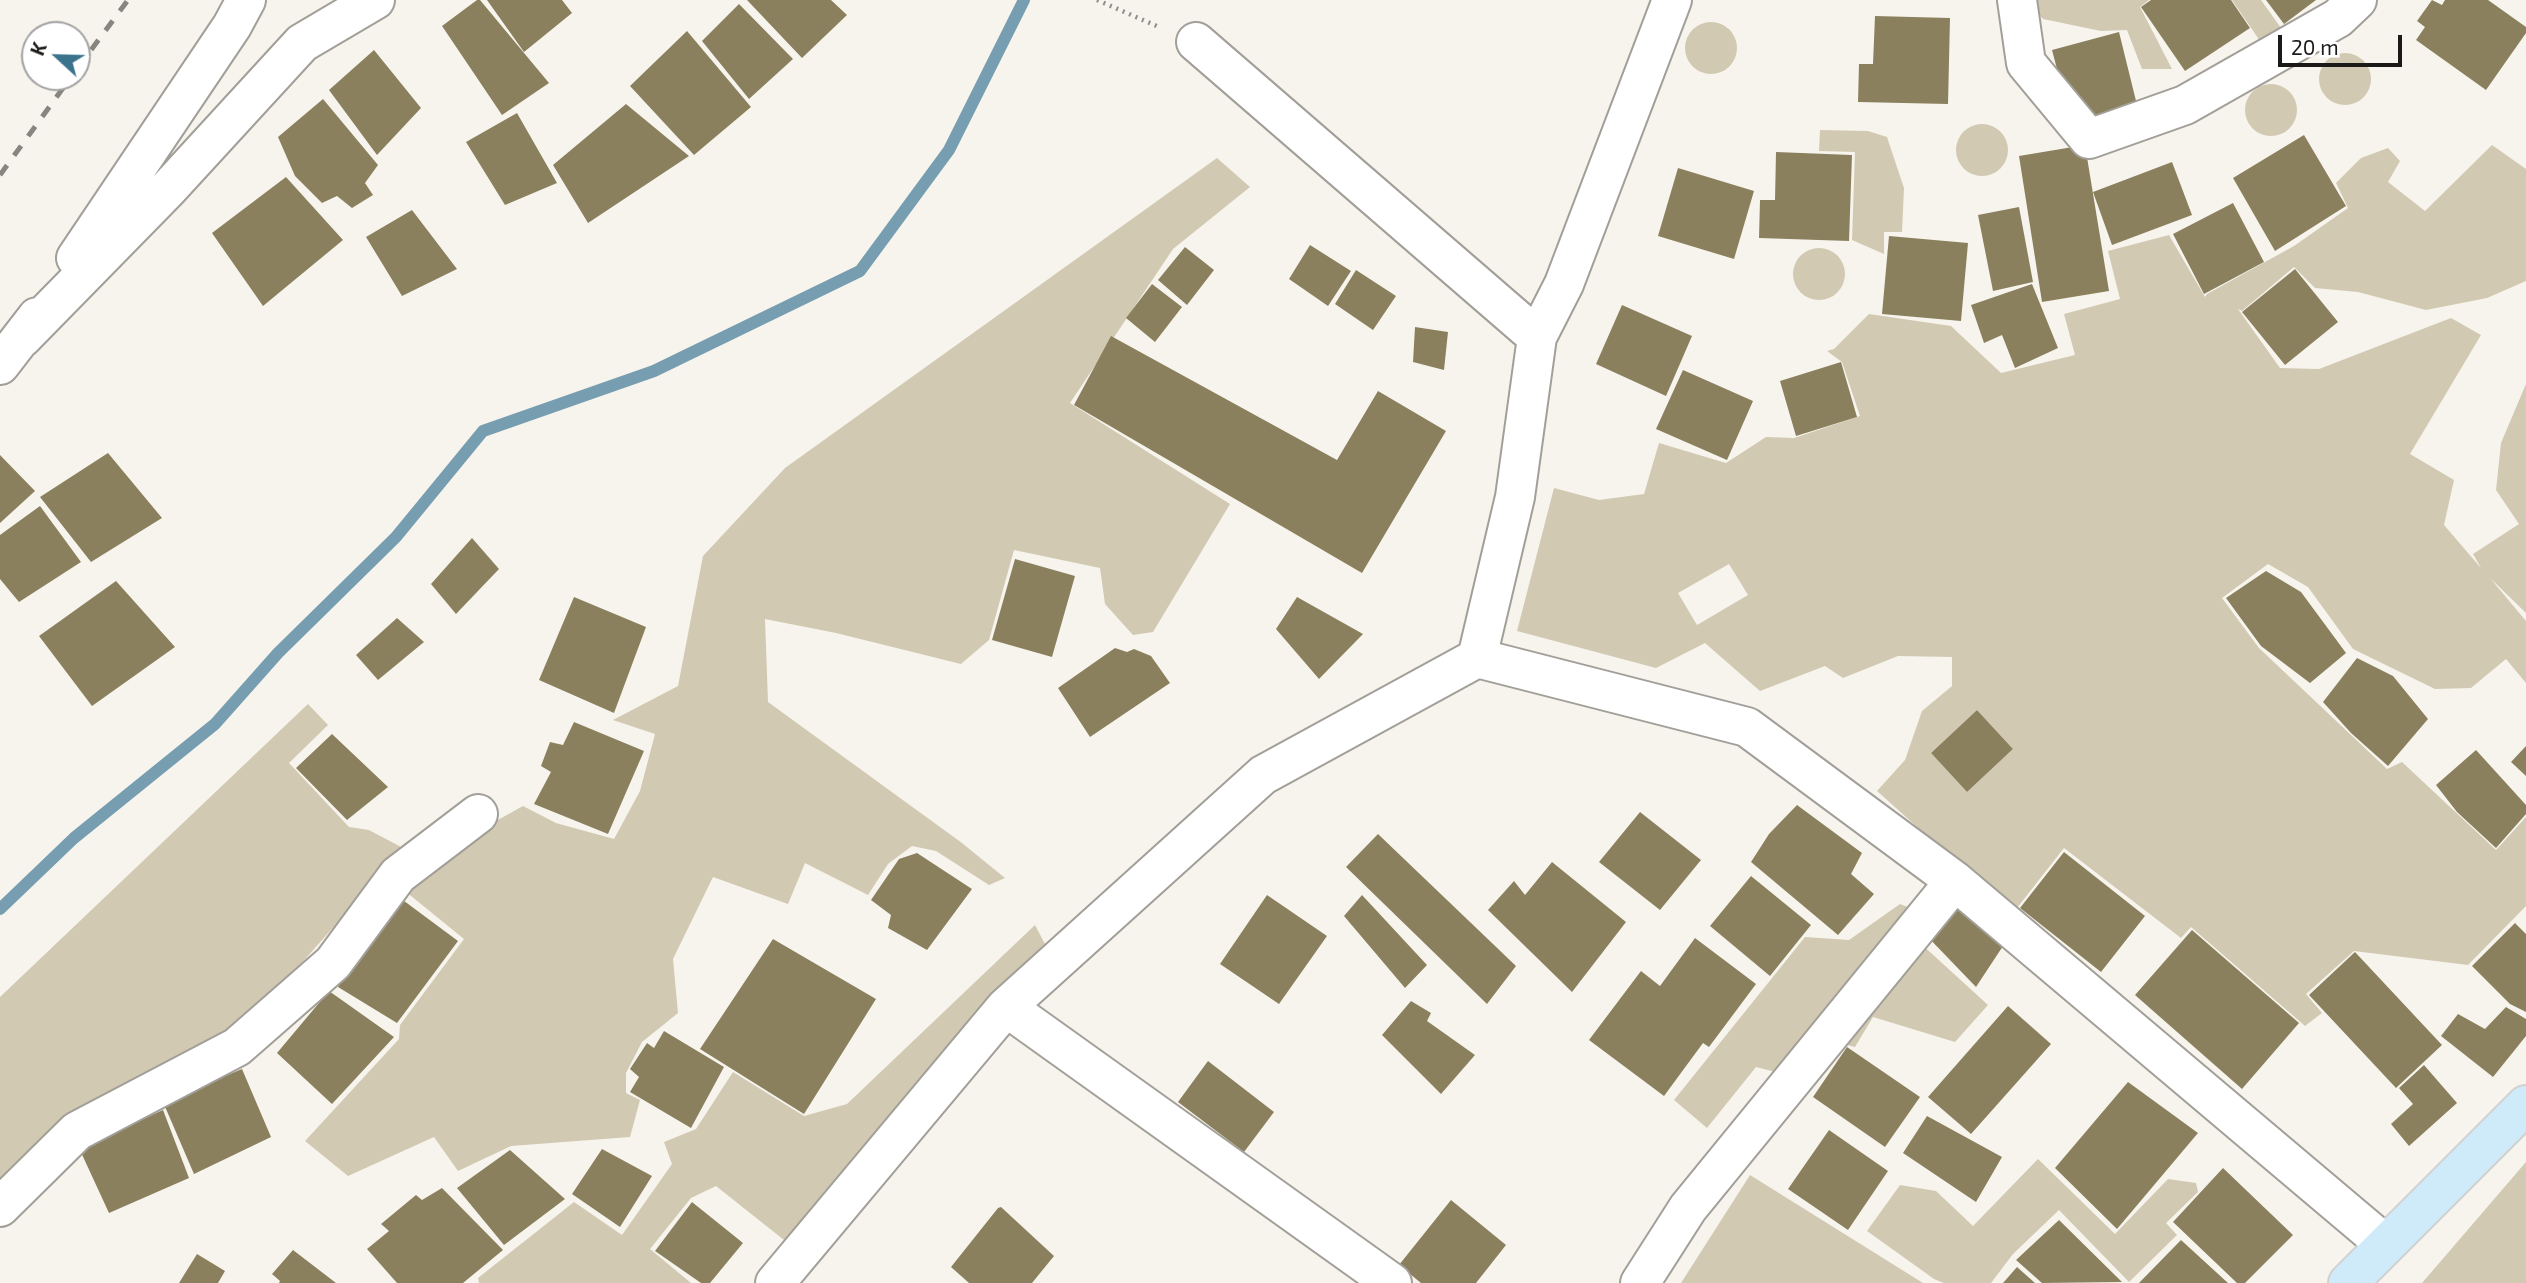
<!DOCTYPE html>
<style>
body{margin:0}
#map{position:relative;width:2526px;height:1283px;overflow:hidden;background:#f7f4ed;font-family:"Exo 2",sans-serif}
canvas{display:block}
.north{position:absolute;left:21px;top:21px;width:70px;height:70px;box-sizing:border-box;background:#fff;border:2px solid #a4a3a3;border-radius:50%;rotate:292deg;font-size:19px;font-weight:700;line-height:28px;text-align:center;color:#1b1a18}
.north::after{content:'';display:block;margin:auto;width:24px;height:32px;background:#3b738d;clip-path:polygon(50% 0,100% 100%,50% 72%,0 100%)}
.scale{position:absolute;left:2278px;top:35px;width:124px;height:32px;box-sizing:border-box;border:4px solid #1b1a18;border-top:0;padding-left:9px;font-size:21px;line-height:24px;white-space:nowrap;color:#1b1a18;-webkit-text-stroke:5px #fff;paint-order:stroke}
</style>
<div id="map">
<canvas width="2526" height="1283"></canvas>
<div class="north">K</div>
<div class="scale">20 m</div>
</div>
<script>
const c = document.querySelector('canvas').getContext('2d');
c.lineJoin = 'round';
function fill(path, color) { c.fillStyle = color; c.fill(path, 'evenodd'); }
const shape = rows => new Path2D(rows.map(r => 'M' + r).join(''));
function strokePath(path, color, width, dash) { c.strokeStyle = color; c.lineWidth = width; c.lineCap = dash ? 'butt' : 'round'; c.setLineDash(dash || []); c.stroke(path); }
const green = shape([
 [2026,0,2149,0,2140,7,2172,69,2142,69,2127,30,2101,31,2043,19],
 [2232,0,2261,0,2281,28,2260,41],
 '1685 48a26 26 0 1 1 52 0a26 26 0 1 1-52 0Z',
 '2319 79a26 26 0 1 1 52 0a26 26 0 1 1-52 0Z',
 '2245 110a26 26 0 1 1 52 0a26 26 0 1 1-52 0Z',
 '1956 150a26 26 0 1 1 52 0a26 26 0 1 1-52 0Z',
 [1820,130,1868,131,1887,137,1904,188,1902,232,1884,232,1884,254,1852,240,1855,152,1819,151],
 [2492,145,2526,169,2526,281,2487,298,2426,310,2358,292,2315,288,2294,267,2242,311,2238,309,2280,368,2319,369,2451,318,2481,335,2410,454,2454,480,2444,525,2481,568,2473,554,2519,524,2496,490,2501,443,2526,384,2526,613,2490,578,2526,621,2526,683,2506,659,2471,688,2435,689,2353,649,2308,587,2268,564,2222,598,2259,648,2387,769,2402,762,2496,850,2526,817,2526,906,2468,965,2354,951,2306,994,2322,1013,2305,1026,2191,927,2181,938,2064,848,2013,913,1877,791,1905,760,1922,711,1952,686,1952,657,1898,656,1843,678,1825,666,1760,691,1705,643,1656,668,1517,631,1554,488,1599,500,1644,494,1659,443,1726,463,1766,437,1794,438,1860,416,1842,362,1827,351,1834,349,1869,314,1951,326,2001,373,2075,355,2064,314,2120,299,2108,251,2169,235,2205,297,2207,294,2294,246,2348,208,2336,183,2361,158,2388,148,2400,161,2388,182,2425,211],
 [1729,564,1748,595,1697,625,1678,593],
 [1977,710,2013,749,1967,792,1931,753],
 [1217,158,1250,187,1173,249,1070,403,1230,504,1153,632,1133,635,1105,604,1100,568,1014,550,989,640,961,664,836,633,765,619,768,702,962,843,1005,878,989,885,936,851,912,846,888,864,868,895,805,863,788,904,713,877,673,959,678,1013,642,1042,626,1073,626,1093,640,1100,630,1137,511,1146,458,1171,434,1137,348,1176,305,1141,399,1039,400,1025,464,939,400,887,433,856,523,806,556,823,614,839,640,791,655,734,613,720,678,686,703,556,785,468],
 '1793 274a26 26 0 1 1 52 0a26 26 0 1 1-52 0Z',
 [308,704,328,725,289,763,349,827,369,830,403,848,234,1040,0,1197,0,997],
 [1900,904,1923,913,1787,1075,1756,1067,1707,1128,1674,1100,1805,937,1849,940],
 [1035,925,1046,946,784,1240,716,1186,691,1198,650,1249,691,1283,479,1283,478,1278,574,1202,622,1235,672,1164,664,1142,696,1129,733,1072,804,1116,847,1104],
 [1919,942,1988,1005,1955,1042,1873,1017,1855,1047,1847,1045,1837,1053],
 [2038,1159,2115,1234,2168,1179,2196,1183,2198,1192,2166,1223,2177,1235,2129,1282,2059,1210,2013,1254,1991,1283,1944,1283,1934,1279,1867,1231,1900,1185,1936,1191,1973,1226],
 [2526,1162,2526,1283,2422,1283],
 [1750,1175,1923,1283,1681,1283]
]);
const stream = shape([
 [0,909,74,838,215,724,278,653,396,537,483,431,654,371,860,271,949,150,1024,0]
]);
const building = shape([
 [477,0,480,0,549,83,502,115,442,26],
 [487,0,562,0,572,13,524,52],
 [747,0,831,0,847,15,802,58],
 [2151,0,2231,0,2250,28,2185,71,2141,7],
 [2266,0,2316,0,2284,24],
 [2432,0,2442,5,2445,0,2488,0,2526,27,2526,33,2486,90,2416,40,2425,27,2417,21],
 [739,4,793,59,749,99,702,41],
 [1875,16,1950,18,1948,104,1858,102,1859,64,1873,64],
 [687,31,751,107,694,155,630,86],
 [2119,32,2138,109,2100,119,2063,92,2052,50],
 [374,50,421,108,377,155,329,90],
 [323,99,378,165,365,183,373,195,352,208,337,196,322,203,295,176,278,137],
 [626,104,689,156,588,223,553,165],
 [517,113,557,183,505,205,466,142],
 [2304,135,2346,206,2275,251,2233,178],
 [2085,145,2109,291,2042,302,2019,156],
 [1776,152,1852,155,1849,241,1759,238,1760,200,1775,200],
 [2172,162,2192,215,2112,245,2093,192],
 [1678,168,1754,191,1734,259,1658,236],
 [286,177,343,240,263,306,212,233],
 [2233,203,2264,262,2204,294,2173,234],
 [2019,207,2033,282,1993,291,1978,215],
 [412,210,457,269,402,296,366,237],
 [1889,236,1968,243,1961,321,1882,314],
 [1310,245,1351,271,1328,306,1289,279],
 [1185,247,1214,270,1187,305,1158,280],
 [2295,269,2338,322,2285,365,2242,312],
 [1356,270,1396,296,1373,330,1335,304],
 [1152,284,1182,307,1155,342,1126,318],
 [2032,284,2058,348,2015,368,2002,335,1984,343,1971,305],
 [1622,305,1692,336,1666,396,1596,364],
 [1415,327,1448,332,1444,370,1413,362],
 [1111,336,1337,460,1378,391,1446,431,1362,573,1074,405],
 [1841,362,1857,417,1796,436,1780,381],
 [1683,370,1753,401,1727,460,1656,429],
 [108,453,162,518,91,562,40,497],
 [0,455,35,491,0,523],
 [40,506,81,562,19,602,0,579,0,535],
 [472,538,499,569,456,614,431,584],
 [1015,559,1075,576,1052,657,992,640],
 [2266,571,2301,592,2346,653,2310,683,2261,646,2226,598],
 [116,581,175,647,92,706,39,636],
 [574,597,646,627,614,713,539,680],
 [1297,597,1363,634,1319,679,1276,629],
 [397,618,424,642,378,680,356,655],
 [1115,648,1127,652,1134,649,1151,656,1170,683,1090,737,1058,688],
 [2357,658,2393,676,2428,719,2388,766,2351,733,2323,702],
 [1977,710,2013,749,1967,792,1931,753],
 [574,722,644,751,608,834,534,804,551,772,541,766,550,742,563,745],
 [332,734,388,787,347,820,296,768],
 [2526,746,2526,776,2511,762],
 [2476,750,2526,805,2526,814,2496,848,2457,812,2436,785],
 [1797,805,1862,853,1851,874,1874,894,1838,935,1751,862,1769,834],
 [1640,812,1701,860,1660,910,1599,862],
 [1378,834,1516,966,1487,1004,1346,867],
 [2064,852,2145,916,2101,972,2020,908],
 [917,853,972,889,927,950,888,928,891,915,871,900,899,859],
 [1552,862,1626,922,1572,992,1488,910,1514,881,1525,895],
 [1751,876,1811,925,1770,976,1710,926],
 [392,892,458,941,397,1023,338,987],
 [1267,895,1327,936,1279,1004,1220,964],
 [1362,895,1427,965,1405,988,1344,916],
 [1951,900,2005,943,1976,987,1924,933],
 [2515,923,2526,934,2526,1012,2510,1004,2472,966],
 [2192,930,2299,1023,2242,1089,2135,995],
 [1695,938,1756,984,1709,1047,1703,1043,1664,1096,1589,1040,1641,971,1660,986],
 [773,939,876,999,804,1114,700,1049],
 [2355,952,2442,1045,2396,1088,2309,995],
 [329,991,394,1037,332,1104,277,1053],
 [1411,1001,1431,1013,1427,1021,1475,1055,1441,1094,1382,1035],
 [2008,1006,2051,1044,1971,1134,1928,1097],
 [2506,1007,2526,1019,2526,1036,2493,1077,2441,1036,2458,1014,2485,1029],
 [664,1031,724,1067,691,1128,630,1092,639,1077,630,1069,647,1043,654,1048],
 [1847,1047,1920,1097,1885,1147,1813,1097],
 [1208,1061,1274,1112,1244,1152,1178,1102],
 [2424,1065,2457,1103,2409,1146,2391,1124,2413,1104,2399,1088],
 [242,1069,271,1137,194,1174,163,1102],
 [2128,1082,2198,1133,2117,1229,2055,1168],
 [163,1110,189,1178,109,1213,79,1148],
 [1927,1116,2002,1157,1976,1202,1903,1153],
 [1829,1130,1888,1171,1848,1230,1788,1189],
 [602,1149,652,1176,620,1227,572,1194],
 [510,1150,565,1199,504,1245,457,1188],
 [2223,1168,2293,1235,2245,1283,2237,1283,2173,1222],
 [442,1188,503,1250,463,1283,397,1283,367,1249,389,1231,381,1224,416,1195,422,1200],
 [1451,1200,1506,1245,1476,1283,1421,1283,1399,1265],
 [692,1202,743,1243,710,1283,701,1283,655,1251],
 [1001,1207,1054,1256,1032,1283,969,1283,951,1267,998,1208],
 [2059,1220,2122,1282,2042,1283,2016,1260],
 [2181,1240,2228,1283,2139,1283],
 [293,1250,336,1283,279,1283,280,1281,272,1274],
 [197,1254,225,1271,218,1283,179,1283],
 [2017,1267,2035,1283,2003,1283]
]);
const path = shape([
 [1097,0,1159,27]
]);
const minor = shape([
 [2017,0,2026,63,2089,139,2185,105,2338,18,2357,0],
 [1196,42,1537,337],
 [76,258,232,26,246,0],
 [22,338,168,189,302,43,375,0],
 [0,365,37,317],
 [1477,658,1515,497,1537,337,1564,284,1672,0],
 [1006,1007,1392,1283],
 [0,1207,77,1131,237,1047,333,963,398,875,478,814],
 [775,1283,1006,1007,1263,775,1477,658,1747,727,1955,881,2385,1244],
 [1640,1283,1688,1208,1955,881]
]);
const major = shape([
 [2348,1283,2526,1105]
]);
const rail = shape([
 [77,69,128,0],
 [0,175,71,77]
]);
fill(green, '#d1c9b2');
strokePath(stream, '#779db0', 12);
fill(building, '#8b805e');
strokePath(minor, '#a29f99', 42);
strokePath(major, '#d1d1d1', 42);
strokePath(path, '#918f8a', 4.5, [2, 5]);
strokePath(minor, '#fff', 38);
strokePath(major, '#cfeaf8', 38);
strokePath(rail, '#878580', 5, [12, 12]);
</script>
